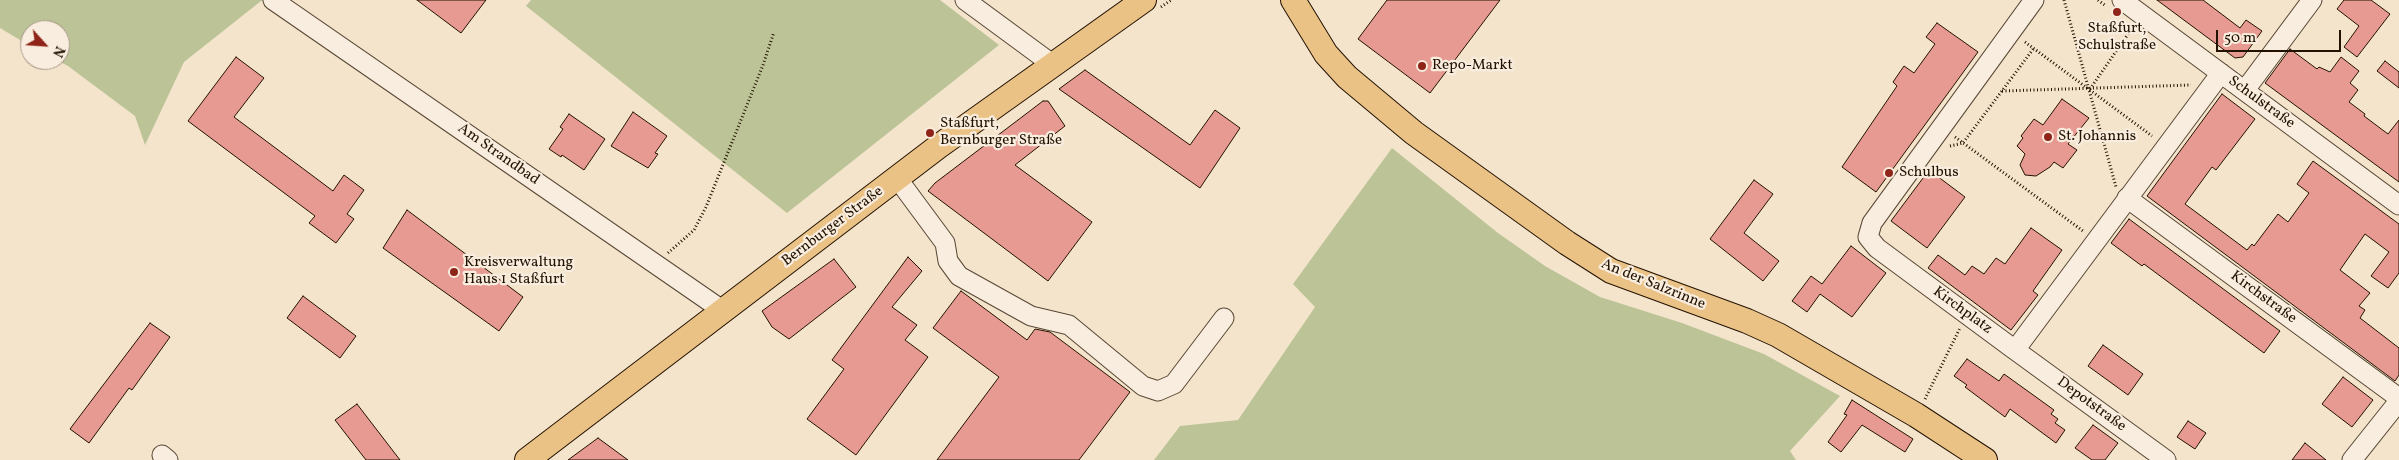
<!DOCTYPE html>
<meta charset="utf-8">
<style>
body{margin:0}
#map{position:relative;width:2399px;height:460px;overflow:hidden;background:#f4e4cc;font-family:Vollkorn,serif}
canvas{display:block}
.north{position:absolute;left:20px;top:20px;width:50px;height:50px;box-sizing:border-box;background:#f8edde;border:1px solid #a39585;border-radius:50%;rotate:116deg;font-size:14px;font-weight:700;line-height:20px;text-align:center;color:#231200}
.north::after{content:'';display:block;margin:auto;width:18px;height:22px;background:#8f2418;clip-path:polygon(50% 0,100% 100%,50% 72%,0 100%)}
.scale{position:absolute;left:2216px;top:30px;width:125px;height:22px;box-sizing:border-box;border:2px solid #231200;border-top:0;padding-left:6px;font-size:15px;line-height:18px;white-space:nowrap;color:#231200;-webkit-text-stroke:4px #f8edde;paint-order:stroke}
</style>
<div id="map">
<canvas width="2399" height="460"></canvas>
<div class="north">N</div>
<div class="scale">50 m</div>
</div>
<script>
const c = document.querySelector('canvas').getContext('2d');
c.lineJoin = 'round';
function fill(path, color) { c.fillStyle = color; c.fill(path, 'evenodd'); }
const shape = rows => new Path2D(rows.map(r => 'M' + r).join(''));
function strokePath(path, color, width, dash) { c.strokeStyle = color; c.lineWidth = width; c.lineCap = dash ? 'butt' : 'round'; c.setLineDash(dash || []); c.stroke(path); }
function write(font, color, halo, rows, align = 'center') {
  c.font = font + ' Vollkorn,serif'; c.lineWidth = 4.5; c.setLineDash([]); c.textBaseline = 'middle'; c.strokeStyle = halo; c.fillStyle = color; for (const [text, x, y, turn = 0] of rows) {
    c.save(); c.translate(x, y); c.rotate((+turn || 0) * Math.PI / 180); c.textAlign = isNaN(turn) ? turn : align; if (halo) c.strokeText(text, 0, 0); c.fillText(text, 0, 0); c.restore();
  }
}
const green = shape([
 [0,0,265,0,261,1,184,62,145,145,135,116,68,66,57,60,60,60,60,30,30,30,30,46,0,28],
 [531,0,940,0,999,45,787,213,526,6],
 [1392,148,1498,233,1545,266,1600,297,1682,323,1764,354,1840,396,1790,451,1796,460,1154,460,1180,426,1238,420,1315,307,1293,284]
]);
const building = shape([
 [417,0,486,0,461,33,417,0],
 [1387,0,1500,0,1430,93,1358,39,1387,0],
 [2157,0,2203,0,2240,28,2246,20,2262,31,2243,57,2235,58,2157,0],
 [2344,0,2371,0,2390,14,2357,57,2344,47,2359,26,2337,9,2344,0],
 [1937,23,1978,52,1876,192,1842,167,1897,86,1893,82,1904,66,1914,73,1935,44,1926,37,1937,23],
 [2290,49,2317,69,2319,67,2330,72,2341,57,2359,71,2350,83,2358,90,2349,102,2365,114,2364,116,2388,134,2399,120,2399,182,2265,83,2290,49],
 [236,57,264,78,234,117,333,191,344,175,364,190,347,214,354,219,336,243,309,223,315,216,188,121,236,57],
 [2385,61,2399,72,2399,88,2377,71,2385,61],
 [1085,70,1190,145,1215,110,1240,128,1200,188,1059,89,1085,70],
 [2222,94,2255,119,2216,170,2212,167,2185,204,2247,250,2252,244,2254,246,2278,214,2288,222,2309,193,2297,184,2313,161,2399,224,2399,273,2388,288,2371,276,2389,252,2365,234,2340,270,2370,293,2359,306,2365,310,2360,318,2399,348,2399,375,2395,381,2147,196,2222,94],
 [2062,99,2089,118,2068,144,2077,150,2063,168,2054,162,2050,167,2036,176,2025,175,2020,165,2025,154,2017,146,2023,138,2021,136,2034,119,2043,125,2062,99],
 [1043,101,1048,101,1065,126,1015,165,1092,222,1048,281,928,191,935,183,1043,101],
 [633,112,667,136,655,153,658,154,648,168,611,146,633,112],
 [569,114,605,139,584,170,562,155,561,157,549,149,563,129,560,127,569,114],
 [1929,170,1965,197,1927,248,1891,221,1929,170],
 [1754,180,1773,194,1744,233,1779,261,1763,281,1710,239,1754,180],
 [407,210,523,297,499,331,383,248,407,210],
 [2129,219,2280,331,2264,353,2144,264,2142,266,2111,243,2129,219],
 [2031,228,2062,250,2033,291,2038,295,2011,330,1928,268,1938,255,1965,275,1972,266,1984,274,1996,258,2005,264,2031,228],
 [1851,246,1886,273,1852,317,1820,294,1807,312,1792,301,1811,276,1822,284,1851,246],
 [908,257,922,271,892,307,917,325,905,340,928,357,856,455,807,419,844,369,832,360,908,257],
 [834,259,856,287,789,339,772,327,762,311,834,259],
 [961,291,1027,340,1035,329,1050,332,1130,392,1079,460,937,460,999,377,933,328,961,291],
 [303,296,356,336,340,358,287,318,303,296],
 [150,323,170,337,132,390,129,388,89,443,70,429,150,323],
 [2103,345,2143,374,2128,395,2088,366,2103,345],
 [1967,359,1999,381,2004,374,2054,410,2051,414,2058,419,2055,423,2065,430,2056,443,2010,409,2005,417,1965,387,1967,385,1954,376,1967,359],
 [2343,377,2373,400,2352,427,2322,404,2343,377],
 [1852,400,1913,439,1905,452,1862,425,1841,452,1828,442,1847,415,1844,414,1852,400],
 [357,404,400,460,366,460,335,420,357,404],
 [2188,421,2206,433,2195,449,2177,437,2188,421],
 [2093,425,2118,443,2105,460,2092,460,2075,448,2093,425],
 [598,438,628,460,568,460,598,438],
 [2305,443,2326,460,2292,460,2305,443]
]);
const path = shape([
 [2064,0,2116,187],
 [2098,0,2106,6],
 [1161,7,1171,0],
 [2025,42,2152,136],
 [2090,89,2133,27],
 [2002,91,2191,85],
 [1955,137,2083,231],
 [1950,146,1963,143,2034,48],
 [668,253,694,230,706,207,763,65,774,32],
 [1925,399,1960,328]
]);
const minor = shape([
 [273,0,722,310],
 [965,0,1052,64],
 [2034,0,1872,223,1868,237,1877,248,2015,350,2221,73],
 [2122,0,2399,205],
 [2245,90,2312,0],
 [897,178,945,243,948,261,959,276,1031,316,1069,325,1143,386,1158,391,1174,384,1224,318],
 [2127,198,2399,398],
 [2015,350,2166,460],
 [162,455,168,460],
 [2352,460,2399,401]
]);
const major = shape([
 [1293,0,1326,54,1347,77,1414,133,1567,243,1611,271,1747,321,1778,335,1916,415,1985,460],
 [527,460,939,146,1144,0]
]);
const markers = [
 [2117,12,5,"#8f2418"],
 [1422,66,5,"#8f2418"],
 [930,133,5,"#8f2418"],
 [2048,137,5,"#8f2418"],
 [1889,173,5,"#8f2418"],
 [454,272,5,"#8f2418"]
];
const poiNames = [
 ["Staßfurt,",2117,29,"center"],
 ["Schulstraße",2117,46,"center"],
 ["Repo-Markt",1432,66],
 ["Staßfurt,",940,124],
 ["Bernburger Straße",940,141],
 ["St. Johannis",2058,137],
 ["Schulbus",1899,173],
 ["Kreisverwaltung",464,263],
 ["Haus 1 Staßfurt",464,280]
];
const streetNames = [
 ["Schulstraße",2261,103,36],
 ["Am Strandbad",498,155,35],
 ["Bernburger Straße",833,227,-37],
 ["An der Salzrinne",1653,285,22],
 ["Kirchstraße",2263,298,36],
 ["Kirchplatz",1962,311,36],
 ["Depotstraße",2091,405,36]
];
fill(green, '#bcc497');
fill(building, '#e79a91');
strokePath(building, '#231200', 1);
strokePath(minor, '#574633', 21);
strokePath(major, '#231200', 26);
strokePath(path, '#231200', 3, [1, 2.5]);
strokePath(minor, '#f8edde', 19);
strokePath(major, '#eac286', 24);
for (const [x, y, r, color] of markers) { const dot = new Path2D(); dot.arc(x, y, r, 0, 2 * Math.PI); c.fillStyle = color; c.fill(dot); strokePath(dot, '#f8edde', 2); }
write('15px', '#231200', '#f8edde', poiNames, 'left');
write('15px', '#231200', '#f8edde', streetNames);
</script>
